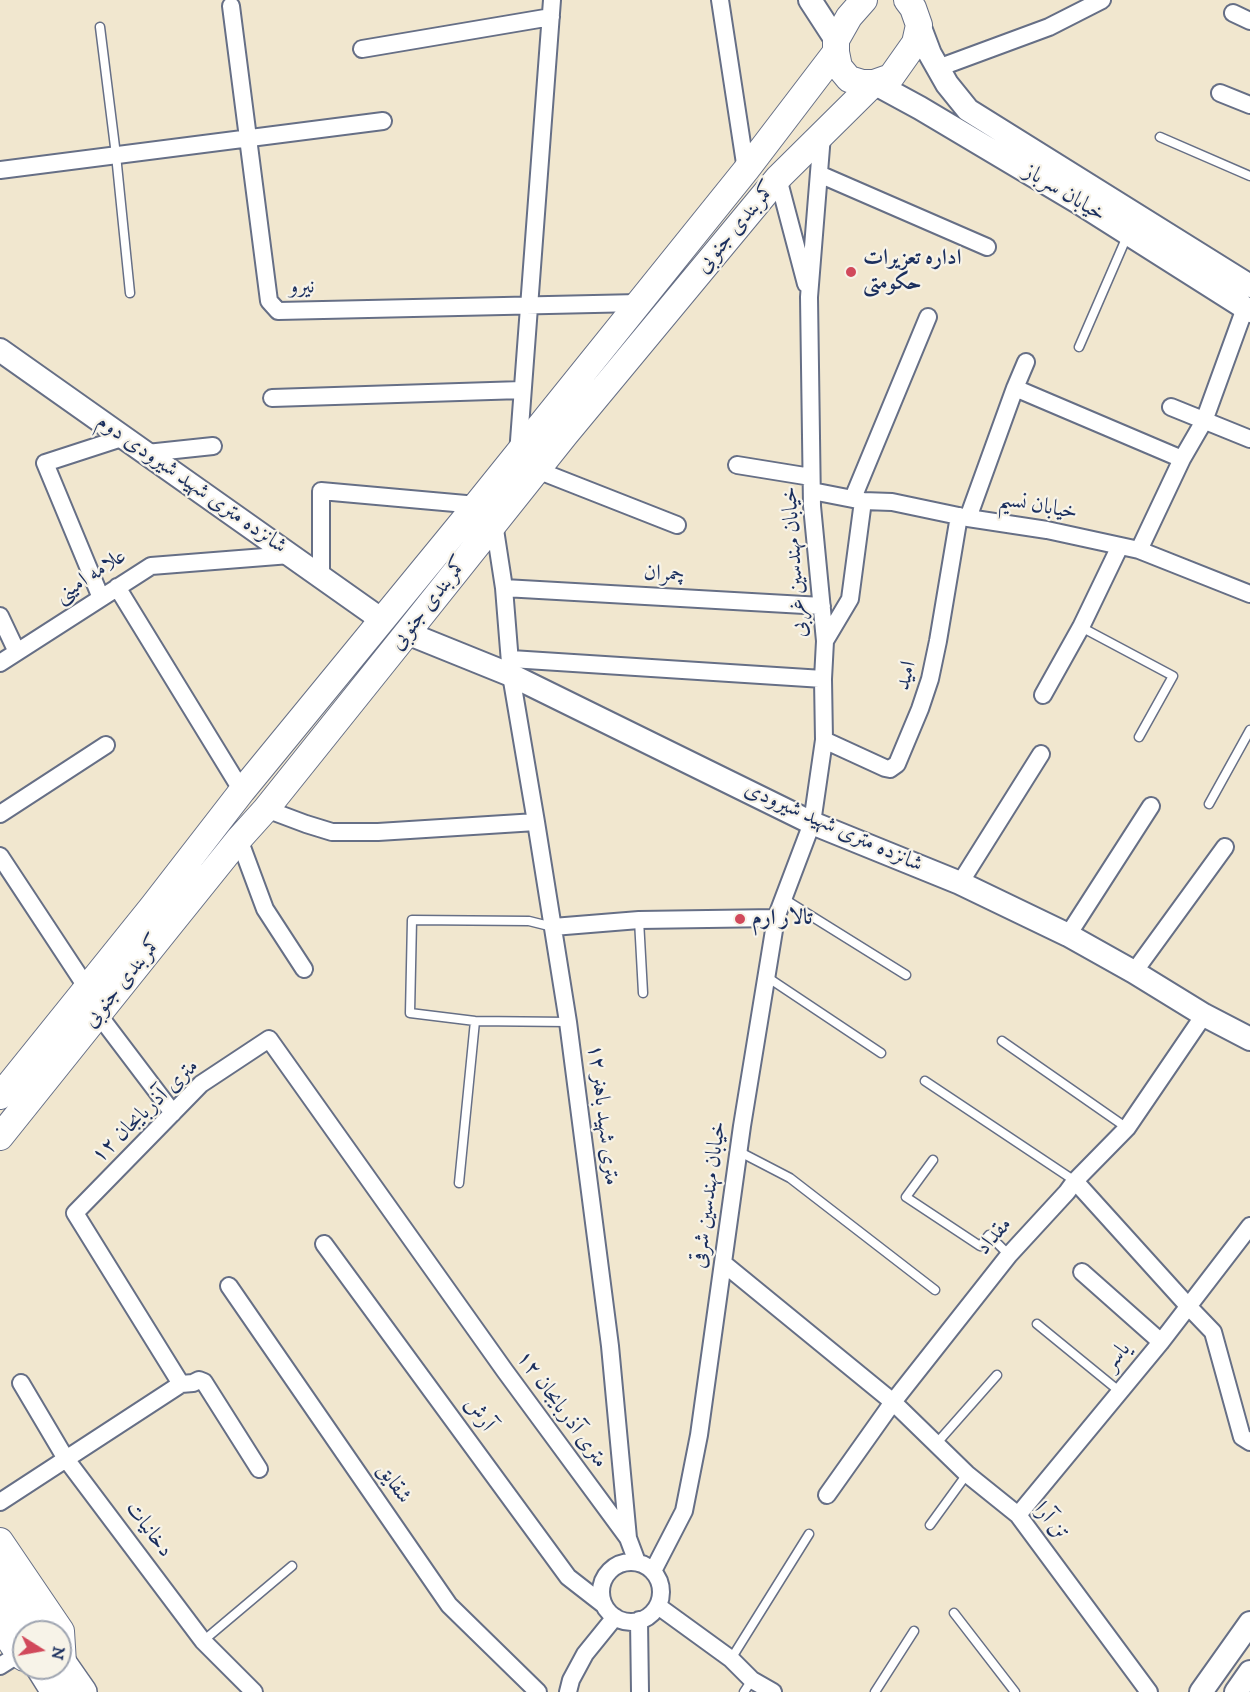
<!DOCTYPE html>
<meta charset="utf-8">
<style>
body{margin:0}
#map{position:relative;width:1250px;height:1692px;overflow:hidden;background:#f1e7cf;font-family:"IM FELL DW Pica",serif}
canvas{display:block}
.north{position:absolute;left:12px;top:1620px;width:60px;height:60px;box-sizing:border-box;background:#f7f3e8;border:2px solid #9fa5b1;border-radius:50%;rotate:101deg;font-size:16px;font-weight:700;line-height:24px;text-align:center;color:#1b2f5e}
.north::after{content:'';display:block;margin:auto;width:21px;height:27px;background:#d1495b;clip-path:polygon(50% 0,100% 100%,50% 72%,0 100%)}
</style>
<div id="map">
<canvas width="1250" height="1692"></canvas>
<div class="north">N</div>
</div>
<script>
const c = document.querySelector('canvas').getContext('2d');
c.lineJoin = 'round';
const shape = rows => new Path2D(rows.map(r => 'M' + r).join(''));
function strokePath(path, color, width, dash) { c.strokeStyle = color; c.lineWidth = width; c.lineCap = dash ? 'butt' : 'round'; c.setLineDash(dash || []); c.stroke(path); }
function write(font, color, halo, rows, align = 'center') {
  c.font = font + ' "IM FELL DW Pica",Amiri,serif'; c.lineWidth = 4.5; c.setLineDash([]); c.textBaseline = 'middle'; c.strokeStyle = halo; c.fillStyle = color; for (const [text, x, y, turn = 0] of rows) {
    c.save(); c.translate(x, y); c.rotate((+turn || 0) * Math.PI / 180); c.textAlign = isNaN(turn) ? turn : align; if (halo) c.strokeText(text, 0, 0); c.fillText(text, 0, 0); c.restore();
  }
}
const service = shape([
 [100,27,116,155,130,293],
 [1160,137,1250,176],
 [1079,347,1128,234],
 [1081,627,1173,676,1139,737],
 [1209,804,1250,730],
 [784,899,906,975],
 [639,920,643,993],
 [553,927,529,921,412,920,410,1013,475,1021,568,1022],
 [767,977,881,1053],
 [1002,1041,1127,1128],
 [925,1081,1075,1181],
 [738,1151,790,1178,935,1290],
 [933,1160,906,1197,980,1246,989,1235,1009,1255],
 [459,1183,475,1021],
 [1037,1324,1119,1391],
 [936,1444,997,1375],
 [930,1525,967,1474],
 [954,1613,1015,1692],
 [203,1641,292,1566],
 [731,1659,809,1534],
 [744,1692,752,1680],
 [875,1692,914,1631]
]);
const minor = shape([
 [720,0,746,170],
 [231,6,269,301,278,311,639,303],
 [1233,13,1250,21],
 [362,49,551,17],
 [938,68,1049,27,1102,0],
 [1220,93,1250,105],
 [0,170,383,121],
 [819,174,987,247],
 [778,178,806,284],
 [1015,388,1182,459],
 [272,398,522,390],
 [1171,407,1250,439],
 [147,453,213,446],
 [518,454,552,0],
 [737,465,811,477],
 [537,470,677,525],
 [812,491,863,501,892,502,968,518,1047,530,1139,550,1250,594],
 [853,498,928,317],
 [968,518,1015,388,1026,362],
 [494,523,504,588,511,675,536,822,568,1022,610,1346,628,1538,637,1562],
 [1139,550,1182,459,1204,421,1245,308],
 [321,577,321,491,477,505],
 [117,587,242,791],
 [504,588,822,606],
 [101,598,45,463,125,437],
 [0,616,17,652],
 [825,641,850,599,863,501],
 [511,659,823,679],
 [0,663,151,566,290,555],
 [1043,695,1081,627,1120,546],
 [824,740,885,768,890,769,897,764,920,709,930,679,938,641,959,516],
 [266,809,306,824,332,832,378,832,536,822],
 [0,814,106,745],
 [239,839,265,909,304,969],
 [0,856,87,988],
 [960,883,1041,754],
 [553,927,639,920,776,918],
 [1068,935,1151,806],
 [1134,972,1225,847],
 [98,1014,173,1113],
 [1075,1181,1189,1307,1213,1332,1242,1437,1250,1442],
 [324,1244,568,1577,604,1605],
 [723,1263,893,1402,967,1474,1018,1515,1149,1692],
 [1082,1272,1161,1342],
 [229,1286,449,1605,538,1692],
 [21,1383,66,1459,203,1641,254,1692],
 [181,1384,193,1383,199,1380,204,1382,259,1469],
 [827,1495,893,1402,1009,1255,1067,1192,1075,1181,1127,1128,1204,1015],
 [0,1502,181,1384,75,1213,201,1084,269,1039,505,1371,628,1538],
 [1018,1515,1161,1342,1250,1226],
 '601 1592a30 30 0 1 1 60 0a30 30 0 1 1-60 0Z',
 [653,1571,684,1511,699,1435,742,1126,776,918,812,823,824,740,823,679,825,641,812,506,809,297,822,135],
 [658,1606,731,1659,752,1680,773,1692],
 [639,1620,640,1692],
 [0,1666,19,1654],
 [568,1692,571,1680,585,1654,615,1617]
]);
const secondary = shape([
 [810,0,836,40],
 [919,25,930,54,947,84,968,110,1250,286],
 [874,83,920,108,1078,202,1250,311],
 [0,350,382,620],
 [407,633,511,675,812,823,960,883,1068,935,1134,972,1204,1015,1250,1039],
 [1201,1692,1250,1623],
 [1236,1692,1250,1672]
]);
const primary = shape([
 [864,0,849,17,836,40,836,52,839,67,849,79,862,83,874,83,891,77,915,43,919,25,913,8,907,0],
 [0,1096,153,906,242,791,474,508,746,170,836,52],
 [0,1137,169,926,239,839,266,809,407,633,565,435,778,178,874,83],
 [0,1541,61,1631,63,1663],
 [0,1626,19,1654,24,1658]
]);
const trunk = shape([
 [0,1572,42,1632],
 [0,1606,24,1641],
 [60,1659,83,1692],
 [40,1668,55,1692]
]);
const markers = [
 [851,272,6,"#d1495b"],
 [740,919,6,"#d1495b"]
];
const streetNames = [
 ["خیابان سرباز",1064,194,31],
 ["کمربندی جنوبی",737,228,-50],
 ["نیرو",302,288,-1],
 ["شانزده متری شهید شیرودی دوم",191,485,35],
 ["خیابان نسیم",1038,507,10],
 ["خیابان مهندسین غربی",796,562,-94],
 ["چمران",664,575,3],
 ["علامه امینی",91,577,-33],
 ["کمربندی جنوبی",430,604,-52],
 ["امید",907,676,-75],
 ["شانزده متری شهید شیرودی",833,828,24],
 ["کمربندی جنوبی",124,982,-51],
 ["۱۲ متری آذربایجان",146,1112,-44],
 ["۱۲ متری شهید باهنر",602,1115,83],
 ["خیابان مهندسین شرقی",710,1195,-82],
 ["مقداد",995,1237,-49],
 ["یاسر",1118,1357,-50],
 ["۱۲ متری آذربایجان",561,1410,54],
 ["آرش",478,1415,54],
 ["شقایق",393,1484,55],
 ["تن آرا",1050,1522,52],
 ["دخانیات",148,1530,53]
];
const poiNames = [
 ["اداره تعزیرات",863,259],
 ["حکومتی",863,284],
 ["تالار ارم",752,919]
];
strokePath(service, '#666f86', 11);
strokePath(minor, '#666f86', 20);
strokePath(secondary, '#666f86', 26);
strokePath(primary, '#666f86', 28);
strokePath(trunk, '#666f86', 30);
strokePath(service, '#fff', 8);
strokePath(minor, '#fff', 16);
strokePath(secondary, '#fff', 22);
strokePath(primary, '#fff', 26);
strokePath(trunk, '#fff', 27);
for (const [x, y, r, color] of markers) { const dot = new Path2D(); dot.arc(x, y, r, 0, 2 * Math.PI); c.fillStyle = color; c.fill(dot); strokePath(dot, '#f7f3e8', 2); }
write('22px', '#1b2f5e', '#f7f3e8', streetNames);
write('bold 22px', '#1b2f5e', '#f7f3e8', poiNames, 'left');
</script>
